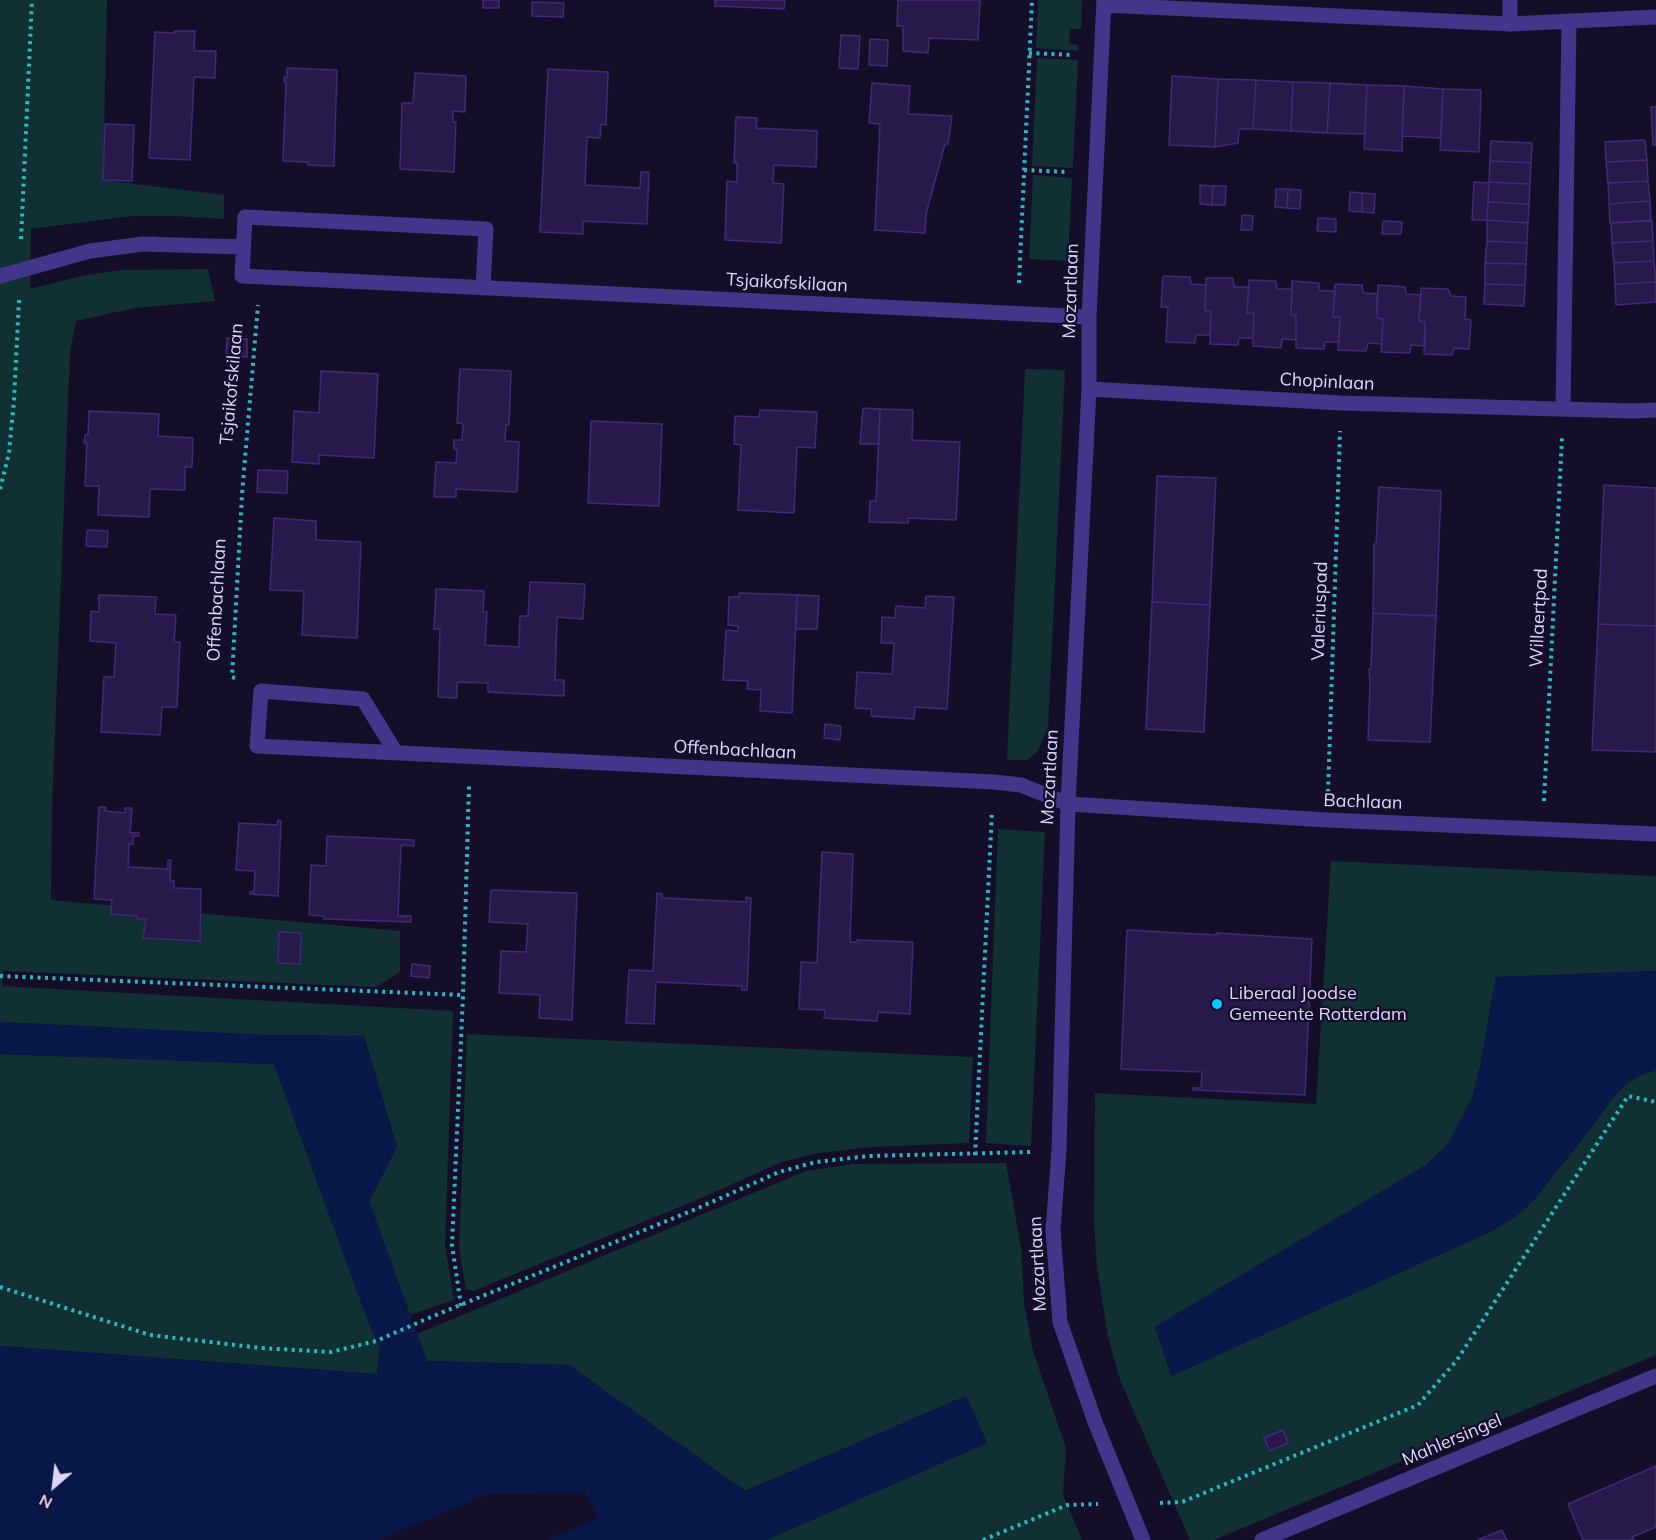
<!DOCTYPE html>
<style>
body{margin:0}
#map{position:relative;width:1656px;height:1540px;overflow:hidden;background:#150e29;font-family:Mulish,sans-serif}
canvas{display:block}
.north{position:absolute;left:24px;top:1456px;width:60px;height:60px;-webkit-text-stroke:4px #150e29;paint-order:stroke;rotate:208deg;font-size:16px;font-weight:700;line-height:24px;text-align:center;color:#dfd6ff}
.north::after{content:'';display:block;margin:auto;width:21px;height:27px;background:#dfd6ff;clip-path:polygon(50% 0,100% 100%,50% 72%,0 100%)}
</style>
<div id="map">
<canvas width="1656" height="1540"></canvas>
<div class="north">N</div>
</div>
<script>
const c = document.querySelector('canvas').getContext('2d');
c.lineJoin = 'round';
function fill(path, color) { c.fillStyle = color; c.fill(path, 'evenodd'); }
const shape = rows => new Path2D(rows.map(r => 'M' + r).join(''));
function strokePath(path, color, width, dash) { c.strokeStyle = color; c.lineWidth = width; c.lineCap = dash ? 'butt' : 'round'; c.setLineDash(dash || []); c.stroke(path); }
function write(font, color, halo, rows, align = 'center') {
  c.font = font + ' Mulish,sans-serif'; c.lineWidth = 4.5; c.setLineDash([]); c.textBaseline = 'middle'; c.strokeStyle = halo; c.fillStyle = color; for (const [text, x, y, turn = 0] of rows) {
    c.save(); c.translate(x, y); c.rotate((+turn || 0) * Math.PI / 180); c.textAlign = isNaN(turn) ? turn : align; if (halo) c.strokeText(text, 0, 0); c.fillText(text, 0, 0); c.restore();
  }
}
const green = shape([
 [0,0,107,0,103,180,224,195,224,219,174,216,132,216,31,229,30,289,81,276,121,270,208,269,215,301,135,308,76,321,70,352,52,808,51,900,400,931,400,972,376,987,3,971,2,986,453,1011,445,1244,454,1300,410,1315,369,1201,397,1147,364,1036,264,1035,0,1022],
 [1038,0,1082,0,1081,29,1070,29,1069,44,1078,45,1078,51,1036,48],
 [1037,58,1078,60,1073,168,1032,166],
 [1033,175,1072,178,1068,261,1029,259],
 [1025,369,1065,370,1048,728,1037,752,1027,760,1007,760],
 [998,829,1045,832,1031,1146,986,1143],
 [1331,861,1656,876,1656,971,1496,977,1480,1067,1472,1098,1449,1143,1426,1165,1155,1327,1171,1375,1492,1231,1515,1217,1534,1200,1592,1127,1611,1100,1626,1084,1641,1075,1656,1070,1656,1355,1214,1540,1190,1540,1120,1380,1108,1337,1097,1268,1094,1224,1095,1093,1316,1104],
 [467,1034,973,1057,969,1143,872,1147,818,1153,782,1162,699,1199,473,1291,466,1289,459,1248],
 [0,1054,274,1064,368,1321,380,1348,377,1374,0,1346],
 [1006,1163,1021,1247,1024,1304,1033,1351,1066,1448,1063,1495,1082,1540,766,1540,987,1443,966,1396,745,1491,569,1365,427,1361,417,1334,806,1171,854,1164]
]);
const water = shape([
 [1656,971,1656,1070,1641,1075,1626,1084,1611,1100,1592,1127,1534,1200,1515,1217,1492,1231,1172,1376,1155,1327,1426,1165,1449,1143,1472,1098,1480,1067,1496,977],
 [0,1022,264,1035,364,1036,397,1147,369,1201,427,1361,569,1365,745,1491,966,1396,987,1443,766,1540,548,1540,598,1518,586,1493,489,1494,378,1540,0,1540,0,1346,377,1374,380,1348,368,1321,274,1064,0,1054]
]);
const building = shape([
 [483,0,499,0,499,8,483,8,483,0],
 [715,0,785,0,784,9,715,6,715,0],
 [898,0,980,0,978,40,929,38,928,53,903,51,903,26,897,26,898,0],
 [532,2,564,3,563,17,532,16,532,2],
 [174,31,195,31,194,51,216,51,215,78,194,77,190,160,149,158,155,32,174,33,174,31],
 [841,35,860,36,858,69,839,68,841,35],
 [870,39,888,40,887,66,869,65,870,39],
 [287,68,337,70,334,166,308,165,308,162,283,161,286,82,284,82,284,77,287,78,287,68],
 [548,69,608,72,606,125,601,124,600,138,587,137,585,185,640,188,641,172,649,172,647,224,583,221,583,234,540,232,548,69],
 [415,73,466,76,465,112,453,111,453,122,456,122,454,172,400,169,402,103,413,103,415,73],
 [1172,76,1218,79,1215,147,1169,145,1172,76],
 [1218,79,1256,80,1253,129,1239,129,1238,143,1215,147,1218,79],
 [1256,80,1293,82,1291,131,1253,129,1256,80],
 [1293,82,1330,83,1327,133,1291,131,1293,82],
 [872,83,910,86,908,114,952,116,948,144,945,144,926,214,925,233,875,230,880,124,869,123,872,83],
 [1330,83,1367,85,1365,134,1327,133,1330,83],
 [1367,85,1404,86,1402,151,1364,149,1367,85],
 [1404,86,1443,89,1441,138,1402,136,1404,86],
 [1443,89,1481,90,1479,152,1440,150,1443,89],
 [1651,107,1656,107,1656,145,1653,145,1651,107],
 [736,117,757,118,756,128,817,131,816,167,774,165,773,183,784,184,781,243,725,240,727,181,737,182,737,163,734,163,736,117],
 [105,124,134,125,132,181,103,180,105,124],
 [1645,140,1647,160,1606,162,1605,142,1645,140],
 [1491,141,1532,143,1531,163,1490,161,1491,141],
 [1647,160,1648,181,1608,183,1606,162,1647,160],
 [1490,161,1531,163,1530,184,1489,182,1490,161],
 [1648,181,1650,201,1609,204,1608,183,1648,181],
 [1474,182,1489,183,1487,220,1472,220,1474,182],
 [1489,182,1530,184,1529,204,1488,202,1489,182],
 [1200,185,1213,186,1212,205,1200,204,1200,185],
 [1213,186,1226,186,1225,205,1212,205,1213,186],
 [1276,189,1288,189,1287,208,1275,207,1276,189],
 [1288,189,1301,190,1300,209,1287,208,1288,189],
 [1350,192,1362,193,1362,212,1349,211,1350,192],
 [1362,193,1375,194,1374,213,1362,212,1362,193],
 [1650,201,1651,221,1610,223,1609,204,1650,201],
 [1488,202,1529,204,1528,223,1487,220,1488,202],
 [1242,215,1253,216,1252,230,1241,230,1242,215],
 [1318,218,1336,219,1336,232,1317,231,1318,218],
 [1487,220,1528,223,1527,243,1487,241,1487,220],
 [1652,220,1653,241,1612,243,1611,223,1652,220],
 [1383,221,1402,222,1401,234,1382,234,1383,221],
 [1487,241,1527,243,1526,264,1485,263,1487,241],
 [1653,241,1654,261,1614,263,1612,243,1653,241],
 [1654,261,1656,282,1615,284,1614,263,1654,261],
 [1485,263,1526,264,1525,285,1485,284,1485,263],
 [1163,276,1190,277,1191,284,1206,285,1205,311,1211,311,1210,335,1196,335,1195,343,1166,342,1168,307,1161,307,1163,276],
 [1206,278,1233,278,1234,287,1249,287,1247,313,1254,313,1253,338,1239,338,1238,345,1210,344,1211,311,1205,311,1206,278],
 [1249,280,1276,281,1277,289,1292,289,1291,315,1296,315,1296,340,1282,339,1281,348,1253,346,1254,313,1247,313,1249,280],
 [1292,281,1319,283,1320,291,1335,291,1333,317,1340,317,1339,342,1325,342,1324,349,1296,348,1296,315,1291,315,1292,281],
 [1656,282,1656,302,1616,305,1615,284,1656,282],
 [1335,284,1362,285,1363,293,1377,294,1377,318,1383,319,1382,344,1368,343,1366,351,1338,350,1340,317,1333,317,1335,284],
 [1485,284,1525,285,1524,306,1484,304,1485,284],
 [1378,285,1405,287,1406,294,1421,295,1419,321,1425,322,1425,346,1411,345,1410,353,1381,352,1383,319,1377,318,1378,285],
 [1421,288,1448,289,1451,296,1466,297,1465,319,1471,320,1469,349,1454,348,1452,355,1424,354,1425,322,1419,321,1421,288],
 [227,338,247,339,247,357,226,356,227,338],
 [460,369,511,371,509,425,506,425,505,441,519,442,517,492,456,489,456,497,434,497,436,462,456,463,457,450,454,449,454,440,462,440,463,424,457,423,460,369],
 [321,371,378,374,374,458,319,455,319,464,292,462,294,411,319,413,321,371],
 [863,408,880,409,879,444,860,444,863,408],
 [880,409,913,410,912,440,960,442,956,520,908,518,908,523,869,522,870,501,876,501,880,409],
 [760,410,817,412,815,448,797,447,794,513,738,510,741,445,734,444,735,416,759,417,760,410],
 [89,411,159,414,158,436,193,438,192,467,185,467,185,490,150,489,149,517,98,515,99,486,85,486,87,443,84,443,85,435,88,435,89,411],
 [591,421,662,424,659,506,588,503,591,421],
 [258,470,288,471,287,493,257,492,258,470],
 [1157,476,1216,478,1210,605,1152,602,1157,476],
 [1604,485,1656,488,1656,626,1598,624,1604,485],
 [1379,487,1441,491,1436,616,1373,613,1374,544,1376,544,1379,487],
 [274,518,316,521,316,540,361,542,357,638,302,635,304,591,270,590,274,518],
 [87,530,108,531,107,547,86,546,87,530],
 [530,582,585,584,583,619,557,617,555,680,564,680,564,696,488,692,488,683,457,682,457,698,438,697,440,629,434,629,436,589,484,591,483,612,487,612,485,645,519,647,520,616,528,616,530,582],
 [739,593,797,595,792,713,760,711,761,690,747,689,748,681,723,680,726,630,738,631,738,626,728,625,729,597,739,597,739,593],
 [99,595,156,597,155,614,176,615,174,642,180,642,177,707,162,707,160,735,101,732,104,677,114,677,116,643,90,641,91,611,99,612,99,595],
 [797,595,819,596,817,629,796,629,797,595],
 [926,596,954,597,947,709,915,707,914,719,871,716,872,709,855,708,857,672,892,674,894,643,881,643,882,617,895,618,896,606,925,608,926,596],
 [1152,602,1210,605,1204,732,1146,729,1152,602],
 [1373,613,1436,616,1430,742,1368,740,1370,683,1369,669,1371,669,1373,613],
 [1598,624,1656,626,1656,752,1592,750,1598,624],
 [825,724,841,726,840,740,824,738,825,724],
 [99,807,106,807,105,811,125,813,125,808,132,808,130,833,139,833,139,836,133,836,133,844,129,844,128,867,168,869,168,860,171,860,170,881,174,881,174,888,201,889,200,941,143,938,146,919,137,919,137,916,111,914,112,900,94,899,99,807],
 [278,820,281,821,278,896,250,894,250,892,254,892,255,871,236,870,239,823,277,825,278,820],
 [327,836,414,840,414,846,401,845,398,916,411,916,411,922,324,919,324,916,309,915,311,865,326,866,327,836],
 [822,852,853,854,850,942,857,942,857,940,913,942,910,1014,878,1012,877,1021,824,1018,825,1010,799,1009,801,962,817,963,822,852],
 [491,890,577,893,572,1020,539,1018,540,995,499,993,501,951,526,952,528,924,489,922,491,890],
 [657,893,662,894,662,898,746,902,746,897,751,898,747,990,742,990,742,986,656,982,654,1024,626,1023,629,970,653,971,657,893],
 [1127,930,1216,935,1216,933,1312,939,1305,1095,1193,1090,1193,1088,1201,1088,1202,1072,1121,1069,1127,930],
 [279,932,301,933,300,964,278,963,279,932],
 [412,964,430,966,429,978,411,976,412,964],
 [1283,1430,1288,1443,1270,1451,1264,1438,1283,1430],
 [1656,1466,1656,1527,1632,1537,1634,1540,1583,1540,1568,1504,1656,1466],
 [1502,1530,1507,1540,1478,1540,1502,1530]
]);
const path = shape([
 [1029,53,1073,55],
 [1024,170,1068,172],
 [21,239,32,0],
 [1019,283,1032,0],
 [0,489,9,453,14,400,19,300],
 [235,678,232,677,242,494,258,305],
 [1328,792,1340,431],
 [1544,801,1562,437],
 [0,976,463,995],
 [975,1155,992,811],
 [0,1287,150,1335,261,1348,331,1352,376,1341,431,1317,696,1209,779,1172,816,1162,869,1156,1031,1152],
 [461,1306,452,1245,463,995,469,784],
 [1160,1503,1182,1502,1418,1405,1457,1360,1628,1096,1656,1102],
 [983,1540,1067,1505,1098,1504]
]);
const lane = shape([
 [1510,0,1510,24],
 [1563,409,1569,21]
]);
const street = shape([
 [1104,0,1089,317,1089,389,1068,804,1059,1150,1053,1230,1060,1322,1095,1422,1143,1540],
 [1104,5,1510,24,1656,17],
 [0,276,90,251,143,244,243,247],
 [483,288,486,229,245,217,242,276,1089,317],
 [1089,389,1341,403,1633,411,1656,410],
 [396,753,363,699,261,691,257,746,994,782,1021,785,1068,804,1327,820,1656,834],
 [1262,1540,1656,1376]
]);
const markers = [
 [1217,1004,6,"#02caff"]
];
const streetNames = [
 ["Tsjaikofskilaan",787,283,3],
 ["Mozartlaan",1071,291,-88],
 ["Chopinlaan",1327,382,3],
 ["Tsjaikofskilaan",232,384,-85],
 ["Offenbachlaan",217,600,-87],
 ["Valeriuspad",1320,611,-88],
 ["Willaertpad",1539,618,-87],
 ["Offenbachlaan",735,750,3],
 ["Mozartlaan",1050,777,-87],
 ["Bachlaan",1363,802,2],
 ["Mozartlaan",1038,1264,-93],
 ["Mahlersingel",1452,1440,-23]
];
const poiNames = [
 ["Liberaal Joodse",1229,994],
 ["Gemeente Rotterdam",1229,1015]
];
fill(green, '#113033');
fill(water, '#071849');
fill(building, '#28194b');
strokePath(building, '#412978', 1.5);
strokePath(path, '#27bac2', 4, [3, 4.5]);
strokePath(lane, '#42368b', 15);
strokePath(street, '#42368b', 15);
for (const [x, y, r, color] of markers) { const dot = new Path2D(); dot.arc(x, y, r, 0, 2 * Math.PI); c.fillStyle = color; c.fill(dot); strokePath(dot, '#150e29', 2); }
write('18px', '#dfd6ff', '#150e29', streetNames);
write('18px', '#dfd6ff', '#150e29', poiNames, 'left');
</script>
